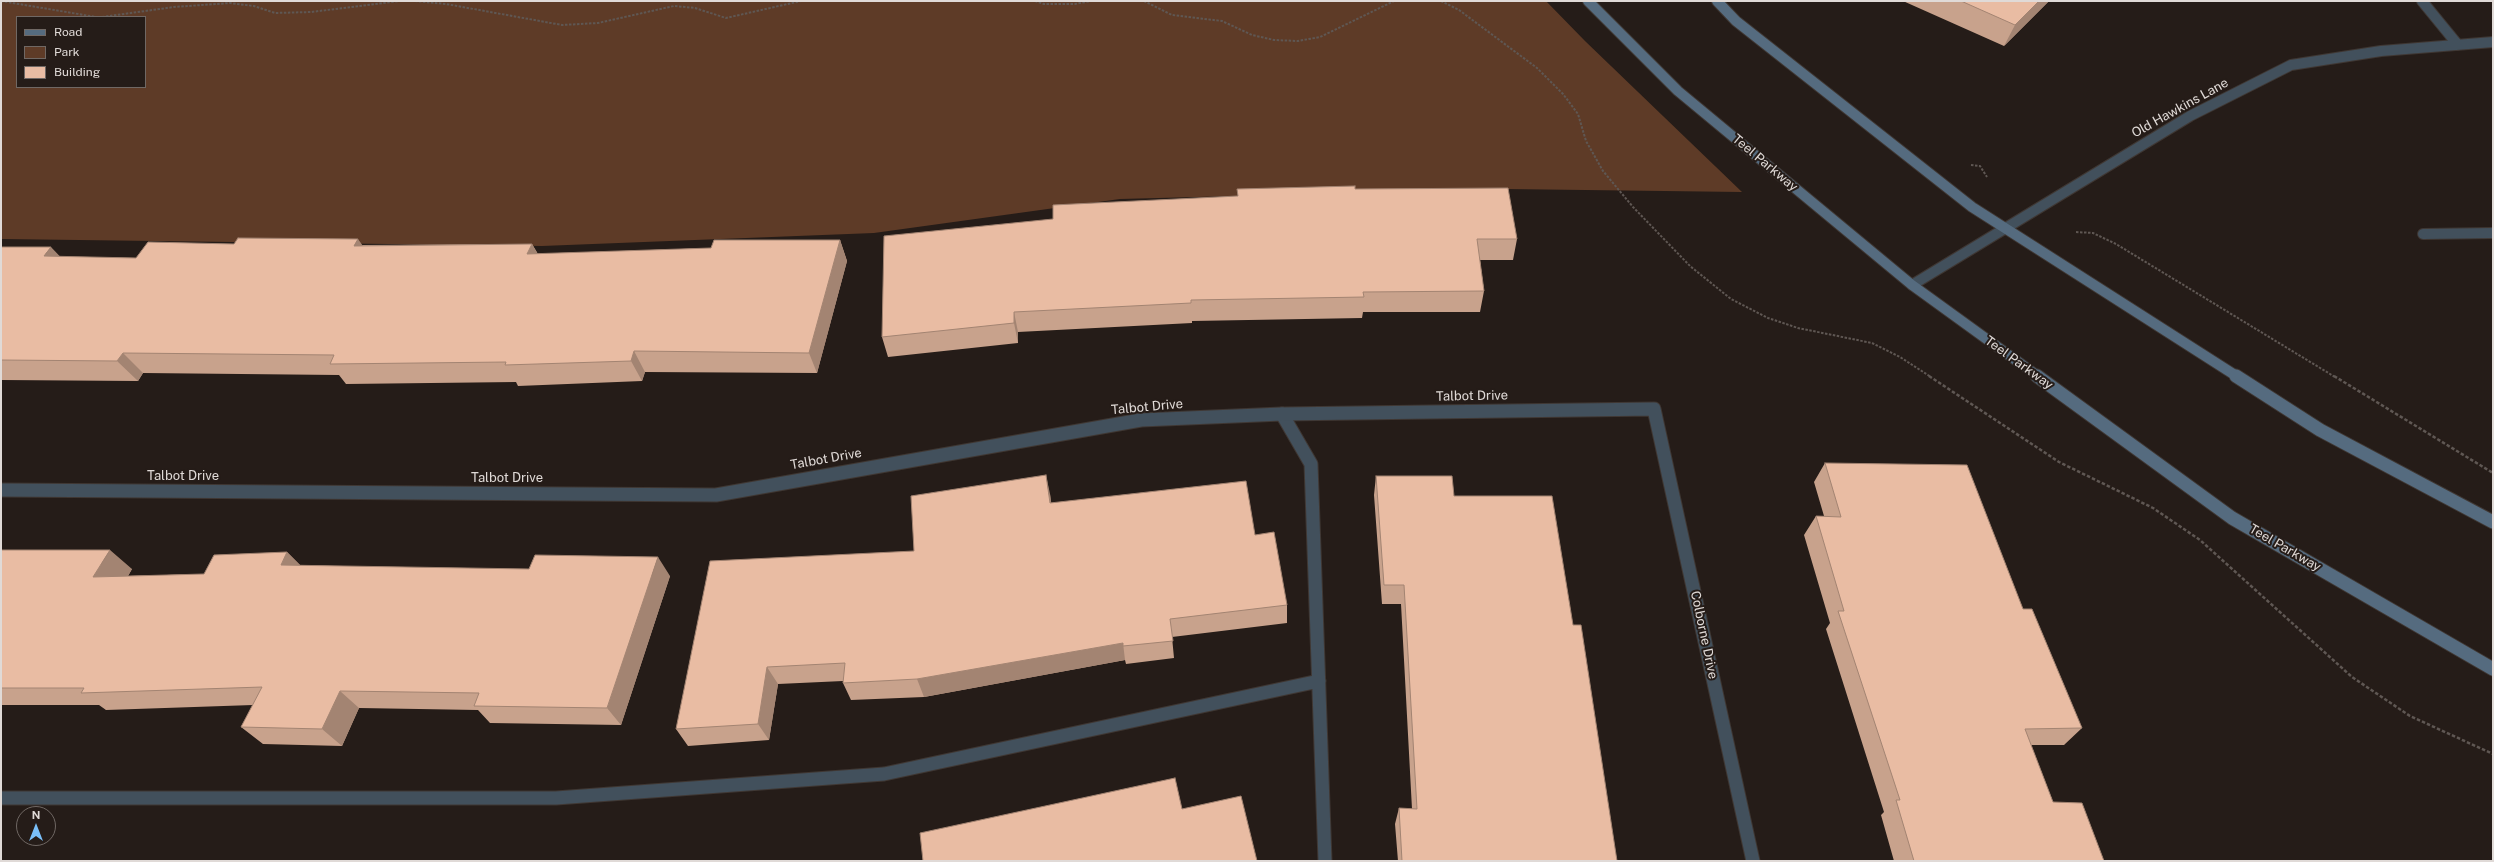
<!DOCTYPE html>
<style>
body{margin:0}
#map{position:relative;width:2494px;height:862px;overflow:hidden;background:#251c18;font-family:"Public Sans",sans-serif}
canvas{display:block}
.frame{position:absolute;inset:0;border:2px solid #e0dad7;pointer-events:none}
.legend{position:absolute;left:16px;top:16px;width:130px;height:72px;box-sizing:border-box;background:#251c18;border:1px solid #706864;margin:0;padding:5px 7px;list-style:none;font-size:12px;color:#e0dad7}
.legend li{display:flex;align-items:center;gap:8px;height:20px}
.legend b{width:20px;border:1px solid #706864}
.north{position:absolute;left:16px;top:806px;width:40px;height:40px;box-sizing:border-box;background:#251c18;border:1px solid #706864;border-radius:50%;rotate:0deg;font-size:11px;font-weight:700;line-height:16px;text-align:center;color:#e0dad7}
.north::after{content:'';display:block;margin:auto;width:14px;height:18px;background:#7abff8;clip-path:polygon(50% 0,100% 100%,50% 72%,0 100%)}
</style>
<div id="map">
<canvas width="2494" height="862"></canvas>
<div class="frame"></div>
<ul class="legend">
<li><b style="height:5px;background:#556b7f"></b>Road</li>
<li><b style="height:11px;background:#5e3b27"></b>Park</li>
<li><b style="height:11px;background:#e9bca3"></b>Building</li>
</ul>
<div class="north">N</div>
</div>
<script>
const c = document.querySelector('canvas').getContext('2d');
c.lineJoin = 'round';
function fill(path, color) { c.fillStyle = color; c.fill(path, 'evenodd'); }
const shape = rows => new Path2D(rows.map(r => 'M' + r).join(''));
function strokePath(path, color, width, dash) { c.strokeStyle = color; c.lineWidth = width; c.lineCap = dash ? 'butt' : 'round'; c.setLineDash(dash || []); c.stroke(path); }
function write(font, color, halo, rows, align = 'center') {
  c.font = font + ' "Public Sans",sans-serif'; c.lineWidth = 4; c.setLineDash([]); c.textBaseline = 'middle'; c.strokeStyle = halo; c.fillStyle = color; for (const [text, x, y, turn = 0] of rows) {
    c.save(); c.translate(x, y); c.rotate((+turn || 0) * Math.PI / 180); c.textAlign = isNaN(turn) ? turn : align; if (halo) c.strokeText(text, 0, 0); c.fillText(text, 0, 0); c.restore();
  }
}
const green = shape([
 [1,1,1546,1,1585,41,1742,192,1506,189,1120,199,874,233,542,246,1,239],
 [17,17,145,17,145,87,17,87]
]);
const pathFar1 = shape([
 [1,1,96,17],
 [415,1,446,4,562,25,598,23,674,6,695,8,726,18,801,1],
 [961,1,989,1],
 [1035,1,1044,4,1075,4,1091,1],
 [1144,1,1172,15,1222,21,1252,35,1274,40,1298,41,1320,37,1394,1],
 [1441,1,1459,10,1537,68,1563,94,1578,114,1586,141,1603,171,1633,207,1690,266,1731,299,1768,318,1798,328,1872,343,1900,357,1931,377],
 [102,17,174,7,230,3,254,6,275,13,311,12,400,1],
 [1971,165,1980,166,1987,177],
 [2076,232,2093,233,2116,244,2335,377]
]);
const path = shape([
 [1929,376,2059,462,2153,508,2200,540,2352,677,2410,716,2493,754],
 [2334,376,2493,473]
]);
const laneFar1 = shape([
 [2423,234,2493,233]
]);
const lane = shape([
 [1282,414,1311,464,1325,861],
 [1,798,556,798,884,774,1319,681]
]);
const streetFar1 = shape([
 [2422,1,2458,45],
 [1912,285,2190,116,2291,65,2381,51,2493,42]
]);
const street = shape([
 [1,490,716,495,1141,420,1282,414,1654,409,1753,861]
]);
const secondaryFar1 = shape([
 [1588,1,1678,91,1912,285,2039,377],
 [1717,1,1736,21,1972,207,2238,377]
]);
const secondary = shape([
 [2037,376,2232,518,2493,669],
 [2236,376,2320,430,2493,522]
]);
const wall = shape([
 [1903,1,2049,1,2004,46],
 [1237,196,1517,239,1513,260,1480,260,1484,291,1480,312,1363,312,1362,318,1192,321,1192,323,1018,332,1018,343,888,357,882,337,1053,219],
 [840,240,847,261,817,373,645,372,642,381,518,386,516,382,346,384,339,375,143,373,138,381,1,380,1,247,60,257,136,258,363,245,532,244,538,254,711,248],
 [1825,463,2023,609,2082,728,2064,745,2031,745,2053,802,2104,861,1894,861,1881,815,1884,812,1826,629,1830,623,1804,535,1816,516,1824,516,1814,482],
 [1376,476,1454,496,1573,625,1617,861,1398,861,1395,824,1399,808,1412,809,1401,604,1382,604,1374,495],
 [1050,494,1051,503,1255,535,1287,605,1287,623,1172,637,1174,658,1126,664,1125,660,924,697,851,700,843,683,843,681,778,684,769,740,688,746,676,729,914,551],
 [1,550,132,569,128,576,204,574,287,552,300,565,670,576,621,725,490,723,478,710,359,708,342,746,263,744,241,727,253,705,106,710,99,705,1,705]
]);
const shadedWall = shape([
 [2039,1,2049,1,2004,46,2015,25],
 [358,239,373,260,354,246],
 [840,240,847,261,817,373,809,353],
 [532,244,544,265,527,254],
 [51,247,71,268,44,256],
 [1014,312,1018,332,1018,343,1014,323],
 [634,351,645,372,642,381,631,361],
 [123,353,143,373,138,381,117,361],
 [1046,475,1050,494,1054,522,1050,503],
 [110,550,132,569,117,595,93,577],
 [287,552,306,571,281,565],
 [658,557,670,576,621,725,607,708],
 [1123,643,1125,660,924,697,917,679],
 [767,667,778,684,769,740,758,724],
 [340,691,359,708,342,746,322,729]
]);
const building = shape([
 [1961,1,2039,1,2015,25,1961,1],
 [1355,186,1355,189,1508,188,1517,239,1477,239,1484,291,1363,292,1364,297,1191,300,1191,303,1014,312,1014,323,882,337,884,236,1053,219,1053,205,1238,196,1237,189,1355,186],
 [238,238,358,239,354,246,532,244,527,254,711,248,714,240,840,240,809,353,634,351,631,361,505,365,506,362,330,364,334,355,123,353,117,361,1,360,1,247,51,247,44,256,136,258,148,242,234,244,238,238],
 [1825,463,1967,465,2023,609,2032,609,2082,728,2025,729,2053,802,2082,803,2104,861,1914,861,1896,800,1900,800,1838,611,1844,611,1816,516,1841,517,1825,463],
 [1046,475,1050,503,1246,481,1255,535,1274,532,1287,605,1170,619,1173,641,1123,646,1123,643,917,679,843,683,845,663,767,667,758,724,676,729,710,561,914,551,911,496,1046,475],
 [1376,476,1452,476,1454,496,1552,496,1573,625,1581,625,1617,861,1402,861,1399,808,1417,809,1404,585,1384,585,1376,476],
 [1,550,110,550,93,577,204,574,214,555,287,552,281,565,529,569,535,555,658,557,607,708,474,706,479,693,340,691,322,729,241,727,262,687,81,693,84,688,1,688,1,550],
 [1175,778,1182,809,1241,796,1257,861,923,861,920,833,1175,778]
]);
const streetNames = [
 ["Old Hawkins Lane",2180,108,-29],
 ["Teel Parkway",1765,163,40],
 ["Teel Parkway",2019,363,36],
 ["Talbot Drive",1472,396,-1],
 ["Talbot Drive",1147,407,-5],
 ["Talbot Drive",826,459,-10],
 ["Talbot Drive",183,476],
 ["Talbot Drive",507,478],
 ["Teel Parkway",2285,548,30],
 ["Colborne Drive",1704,635,78]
];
fill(green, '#5e3b27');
strokePath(laneFar1, '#3f3733', 12);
strokePath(lane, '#3f3733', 15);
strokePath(streetFar1, '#3f3733', 12);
strokePath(street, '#3f3733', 15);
strokePath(secondaryFar1, '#3f3733', 12);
strokePath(secondary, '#3f3733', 15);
strokePath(pathFar1, '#5f5753', 2, [2.5, 1.5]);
strokePath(path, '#5f5753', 2.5, [3.5, 2]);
strokePath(laneFar1, '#42505c', 10);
strokePath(lane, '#42505c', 13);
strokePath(streetFar1, '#42505c', 10);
strokePath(street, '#42505c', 13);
strokePath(secondaryFar1, '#556b7f', 10);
strokePath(secondary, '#556b7f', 13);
fill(wall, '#c8a28c');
fill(shadedWall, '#a38472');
fill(building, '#e9bca3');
strokePath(building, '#a38472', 1);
write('13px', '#e0dad7', '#251c18', streetNames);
</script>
